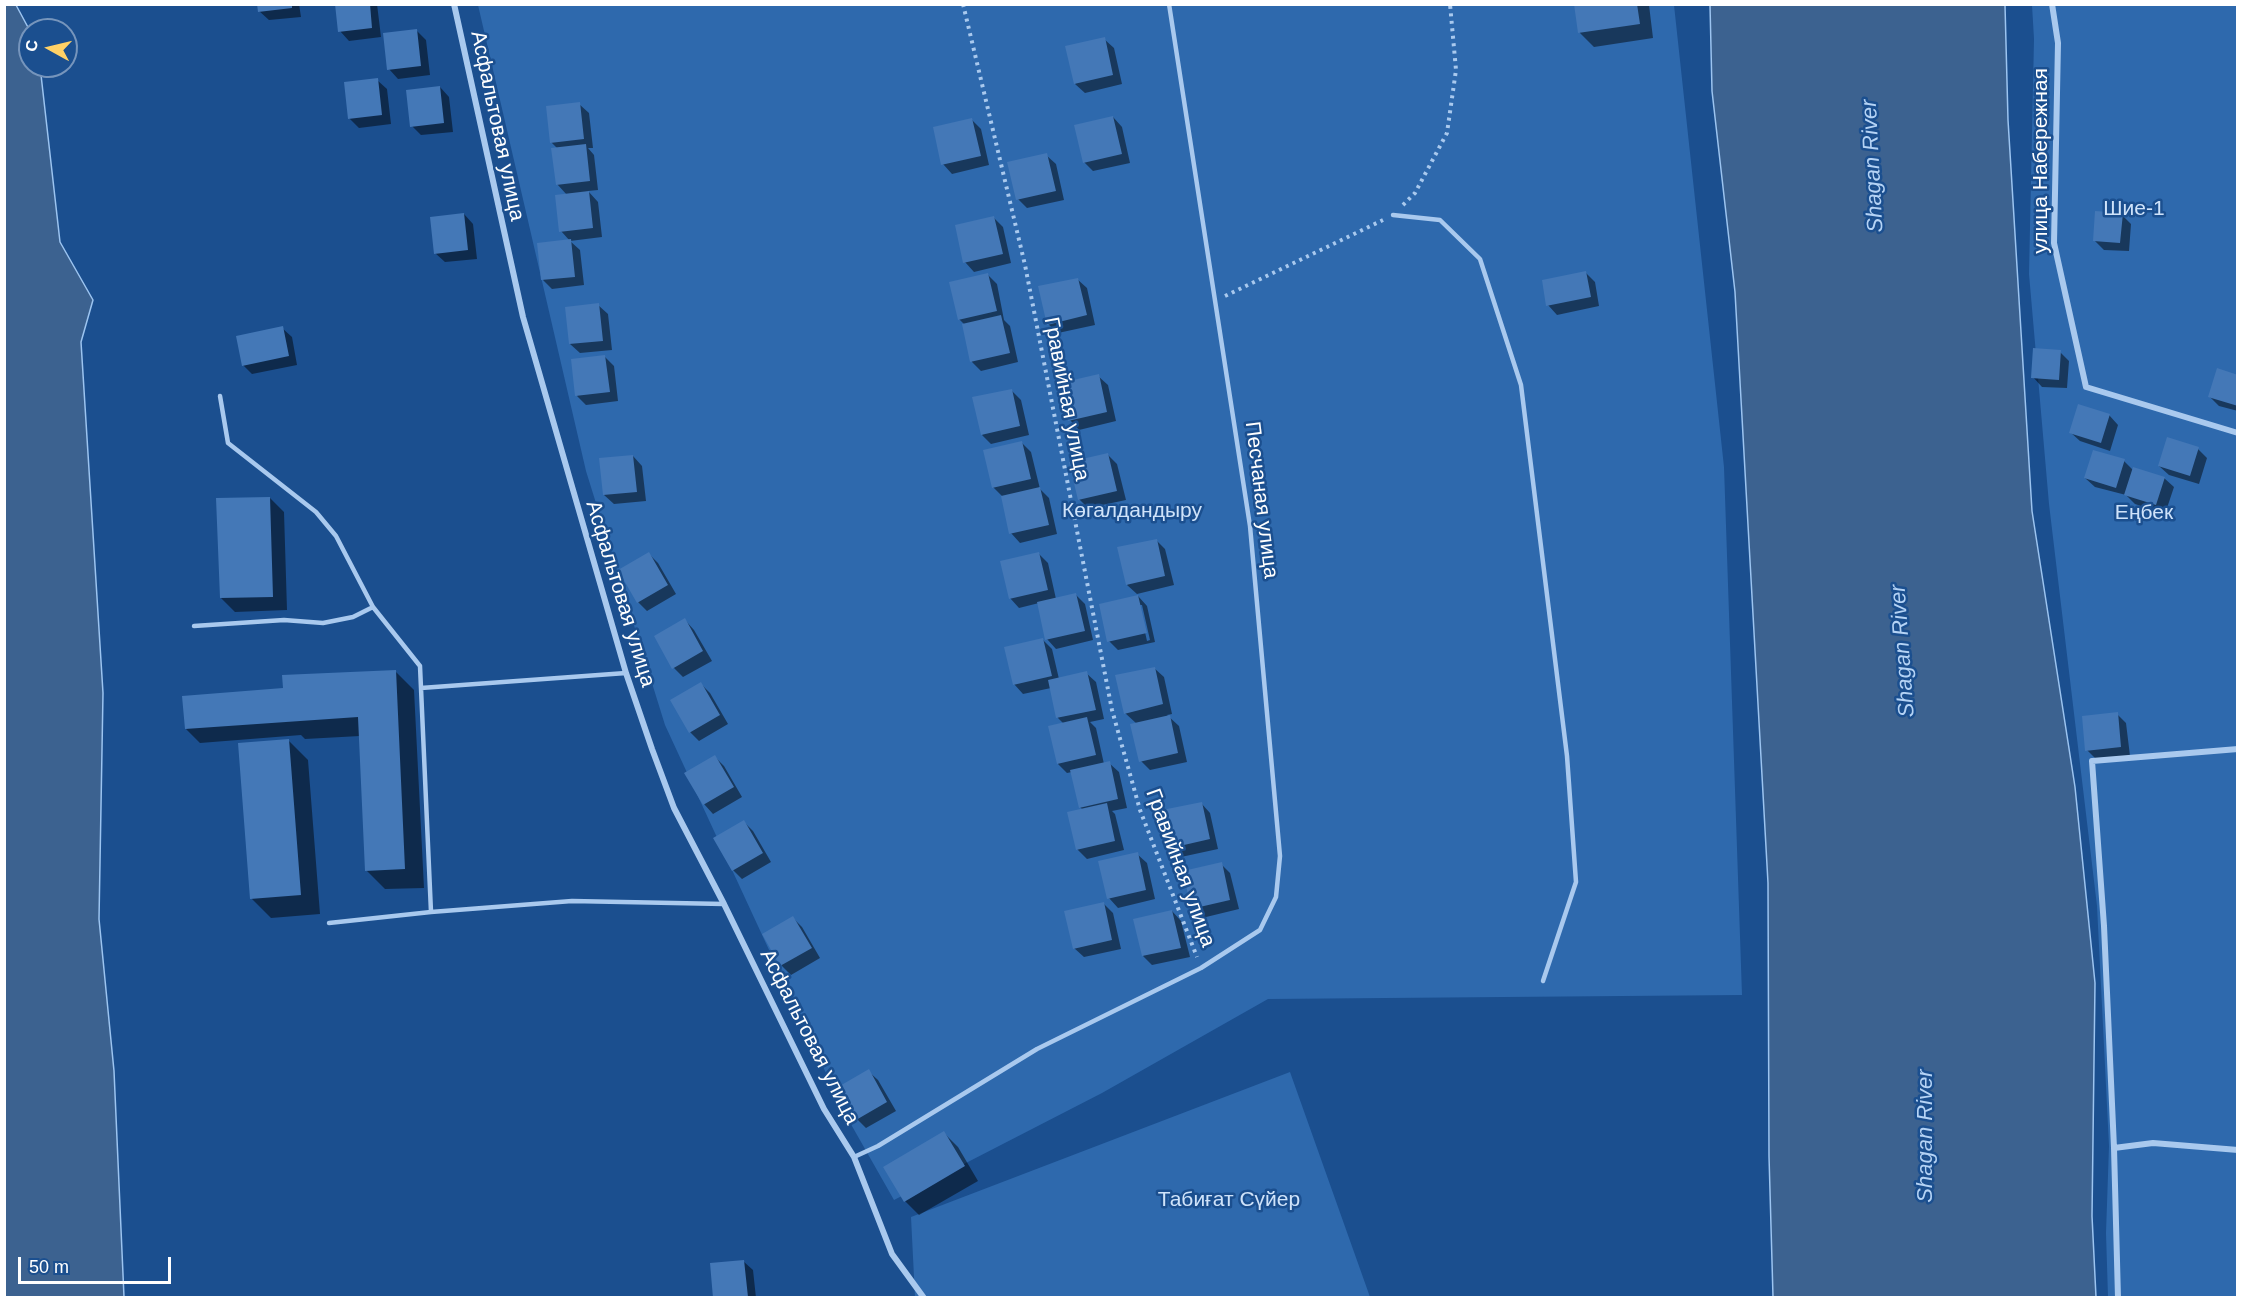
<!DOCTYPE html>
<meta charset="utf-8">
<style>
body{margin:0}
#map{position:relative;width:2242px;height:1302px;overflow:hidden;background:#1b4f8f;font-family:Arial,sans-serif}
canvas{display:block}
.frame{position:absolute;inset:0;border:6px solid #fff;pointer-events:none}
.north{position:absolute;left:18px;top:18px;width:60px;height:60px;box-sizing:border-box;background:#1b4f8f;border:2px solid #7695bc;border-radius:50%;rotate:278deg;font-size:16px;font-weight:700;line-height:24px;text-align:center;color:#fff}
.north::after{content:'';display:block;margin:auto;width:21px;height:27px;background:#ffd166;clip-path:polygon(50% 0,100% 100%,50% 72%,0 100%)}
.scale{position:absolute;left:18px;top:1257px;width:153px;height:27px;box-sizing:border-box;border:3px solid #fff;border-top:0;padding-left:8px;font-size:18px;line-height:21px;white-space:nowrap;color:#fff;-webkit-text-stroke:4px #1b4f8f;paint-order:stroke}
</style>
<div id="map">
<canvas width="2242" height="1302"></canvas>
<div class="frame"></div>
<div class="north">С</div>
<div class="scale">50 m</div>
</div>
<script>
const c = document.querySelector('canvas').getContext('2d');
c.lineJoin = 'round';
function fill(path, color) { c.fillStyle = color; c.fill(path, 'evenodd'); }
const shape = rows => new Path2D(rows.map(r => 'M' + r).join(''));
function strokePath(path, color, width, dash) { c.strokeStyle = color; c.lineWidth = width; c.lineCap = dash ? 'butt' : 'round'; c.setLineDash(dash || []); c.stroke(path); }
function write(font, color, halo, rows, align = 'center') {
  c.font = font + ' Arial,sans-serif'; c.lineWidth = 5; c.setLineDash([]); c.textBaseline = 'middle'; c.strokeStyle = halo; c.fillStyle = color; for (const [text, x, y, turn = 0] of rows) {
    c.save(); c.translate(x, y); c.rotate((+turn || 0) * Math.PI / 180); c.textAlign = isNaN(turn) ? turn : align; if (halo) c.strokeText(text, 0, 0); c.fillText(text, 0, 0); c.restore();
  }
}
const green = shape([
 [478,5,1674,5,1724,467,1742,995,1268,999,1102,1093,894,1200,844,1112,665,725,586,471],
 [2032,5,2237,5,2237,1297,2108,1297,2106,1233,2109,1146,2097,906,2049,504,2029,274,2034,39],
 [1290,1072,1370,1297,915,1297,911,1217]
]);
const water = shape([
 [16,5,30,31,30,66,40,66,60,242,93,300,81,342,103,693,99,919,114,1071,124,1297,5,1297,4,5,16,5],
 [1710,5,2005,5,2008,120,2032,511,2075,787,2095,983,2092,1216,2096,1297,1773,1297,1769,1156,1768,883,1735,292,1712,91,1710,5]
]);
const shadow = shape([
 [259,4,299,4,301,17,269,20,259,11],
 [337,4,377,4,381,37,349,41,340,31],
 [1575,4,1649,5,1653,38,1594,47,1580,33],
 [417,31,426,40,430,75,398,79,389,69],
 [1104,39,1114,48,1122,84,1085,93,1075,84],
 [377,80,387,89,391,124,359,128,349,118],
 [440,87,449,97,453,132,421,135,412,126],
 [579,104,589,113,593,148,588,148,594,155,598,190,588,191,598,202,602,237,570,241,580,250,584,285,552,289,543,280,570,241,561,231,567,195,557,184,558,149,551,142],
 [1113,117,1122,127,1130,163,1093,171,1084,162],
 [972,120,981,129,989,165,952,174,943,164],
 [1046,155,1056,164,1064,200,1027,208,1018,199],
 [464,214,473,224,477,259,445,262,435,253],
 [2122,215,2131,224,2129,251,2104,250,2094,240],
 [994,218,1003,227,1011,263,974,272,965,262],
 [1586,273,1595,282,1599,306,1557,315,1548,305],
 [988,275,997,284,1004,320,1010,326,1018,362,981,371,972,362,965,325,959,319],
 [1077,279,1087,288,1095,325,1058,333,1048,324],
 [598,305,608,314,612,350,580,353,570,344],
 [282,328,292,337,297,365,252,374,243,365],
 [2060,352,2069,361,2067,388,2042,387,2033,377],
 [605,357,614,366,618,401,586,405,577,396],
 [1098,376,1108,385,1116,421,1079,430,1070,420],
 [2238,376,2238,411,2219,406,2209,396],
 [1011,390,1021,400,1029,435,991,444,982,435],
 [2109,415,2118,425,2110,451,2080,441,2070,432],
 [1022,443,1031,452,1040,489,1049,498,1057,534,1020,543,1011,533,1002,496,993,487],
 [2198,449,2207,458,2199,484,2169,475,2159,466],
 [1108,455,1117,464,1126,500,1088,508,1079,499],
 [633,456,642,466,646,501,614,504,604,495],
 [2124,461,2133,470,2164,478,2174,487,2165,514,2135,504,2126,495,2095,487,2085,478],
 [270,498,284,512,287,610,235,612,221,598],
 [1156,540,1165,549,1174,585,1137,594,1127,585],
 [649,554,658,563,676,594,647,611,638,602],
 [1039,554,1048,563,1056,599,1076,595,1085,604,1093,640,1056,649,1047,639,1039,603,1019,608,1010,598],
 [1138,596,1147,606,1155,642,1118,650,1109,641],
 [1139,605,1142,605,1150,640,1147,641],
 [685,620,694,630,712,661,683,677,674,668,656,637],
 [1043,640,1052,649,1059,679,1086,673,1096,682,1104,719,1090,722,1096,728,1104,764,1109,763,1119,772,1127,808,1112,811,1115,814,1124,850,1087,859,1077,849,1083,810,1080,807,1072,772,1067,773,1058,764,1064,724,1058,718,1051,688,1023,694,1014,684],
 [1154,668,1164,677,1172,714,1167,715,1179,726,1187,762,1150,770,1141,761,1137,724,1125,713],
 [395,671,414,690,424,888,385,889,366,870,360,736,305,739,301,735,200,743,186,729,281,689],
 [701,684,710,693,728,724,699,741,690,732],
 [2117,714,2126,723,2130,756,2096,759,2087,750],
 [289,741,308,760,320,914,271,918,252,899],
 [715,757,724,766,742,797,713,814,704,804],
 [1201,803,1210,813,1218,849,1181,857,1172,848],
 [744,822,753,831,771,862,742,879,733,870],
 [1137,854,1147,863,1155,899,1118,908,1109,898],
 [1221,864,1230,873,1239,909,1202,918,1192,908],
 [1103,903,1113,913,1121,949,1084,957,1074,948],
 [1172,911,1181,921,1190,957,1152,965,1143,956],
 [793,918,802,927,820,958,791,975,782,966,764,934],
 [868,1071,878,1080,896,1111,866,1128,857,1119],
 [944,1133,958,1147,978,1181,919,1215,905,1201],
 [743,1261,753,1270,756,1298,715,1298]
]);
const building = shape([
 [257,4,292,4,292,8,258,12],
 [335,4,370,4,372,28,338,32],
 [1574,4,1637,4,1640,24,1578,33],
 [417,29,421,66,387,70,383,33],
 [1105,37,1113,75,1074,84,1065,46],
 [378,78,382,115,348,119,344,82],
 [440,86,444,123,410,127,406,90],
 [580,102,584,139,550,143,546,106],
 [1113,116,1122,154,1083,163,1074,125],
 [972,118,981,156,941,165,933,127],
 [586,144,590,181,556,185,551,148],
 [1047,153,1056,191,1016,200,1007,162],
 [589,191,593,228,559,232,555,195],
 [2095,211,2123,213,2120,243,2093,241],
 [464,213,468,250,434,254,430,217],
 [994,216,1003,254,963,263,955,225],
 [571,239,575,277,541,280,537,243],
 [1586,271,1591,297,1546,306,1542,280],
 [988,273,997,311,958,320,949,282],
 [1078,278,1087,315,1047,325,1038,286],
 [599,303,603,341,569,344,565,307],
 [1001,315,1010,353,970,362,962,324],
 [283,326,289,356,242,366,236,336],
 [2033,348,2061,350,2059,380,2031,378],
 [605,355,610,392,575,396,571,359],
 [2217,368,2238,375,2238,406,2208,397],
 [1099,374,1107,412,1068,421,1060,383],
 [1012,389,1020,426,981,435,972,397],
 [2078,404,2110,414,2101,443,2069,433],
 [2167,437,2199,447,2190,476,2158,466],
 [1022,441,1031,479,992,488,983,450],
 [2093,450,2125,459,2116,488,2084,478],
 [1108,453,1117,491,1078,500,1069,462],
 [633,455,637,492,603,495,599,458],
 [2133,467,2165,477,2156,505,2124,495],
 [1040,487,1049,525,1009,534,1001,496],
 [270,497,273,597,220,598,216,498],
 [1157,539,1165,576,1126,585,1117,547],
 [649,552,668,585,637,603,618,570],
 [1039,552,1048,590,1009,599,1000,561],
 [1076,593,1085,631,1045,640,1037,602],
 [1138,595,1147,633,1107,642,1099,604],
 [685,618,703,651,672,669,654,636],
 [1043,638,1052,676,1013,685,1004,647],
 [1155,667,1163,704,1124,714,1115,675],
 [396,670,405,869,365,871,358,717,185,729,182,696,283,688,282,675],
 [1087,671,1096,710,1056,718,1048,680],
 [701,682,720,715,689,733,670,700],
 [2118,712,2121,747,2085,751,2082,716],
 [1170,715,1178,753,1139,762,1130,724],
 [1087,717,1096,755,1057,764,1048,726],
 [289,739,301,895,250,899,238,743],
 [715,755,734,787,703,805,684,773],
 [1110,761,1118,799,1079,808,1070,770],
 [1202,802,1210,839,1171,848,1162,810],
 [1107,803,1115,841,1076,850,1067,812],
 [744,820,763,853,732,871,713,838],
 [1138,852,1146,890,1107,899,1098,861],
 [1222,862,1230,900,1191,909,1183,871],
 [1104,902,1112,940,1073,949,1064,911],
 [1172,910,1181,948,1142,956,1133,919],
 [793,916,812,948,780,966,762,934],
 [869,1069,887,1102,856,1120,838,1087],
 [944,1131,965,1166,904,1202,883,1167],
 [744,1260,748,1297,713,1298,710,1263]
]);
const path = shape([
 [963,4,1025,265,1112,710,1140,810,1197,957],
 [1403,205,1415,193,1447,133,1456,70,1450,4],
 [1225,296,1383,220]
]);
const lane = shape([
 [1393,215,1440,220,1480,259,1521,385,1567,756,1576,882,1543,981],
 [220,396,228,443,316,512,336,536,373,607,420,666,431,912,572,901,724,904],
 [194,626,284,620,323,623,353,617,373,607],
 [421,688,626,673],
 [329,923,431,912],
 [854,1157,878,1146,1037,1049,1201,968,1260,930,1276,897,1280,856,1250,526,1169,4]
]);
const street = shape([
 [454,4,523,317,626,673,652,749,674,808,724,904,824,1109,854,1157,892,1254,924,1298],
 [2052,4,2058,43,2054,243,2086,387,2238,433],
 [2114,1148,2153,1143,2238,1150],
 [2118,1298,2114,1148,2104,926,2092,761,2238,749]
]);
const streetNames = [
 ["Асфальтовая улица",497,126,78],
 ["улица Набережная",2041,161,-90],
 ["Гравийная улица",1066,399,79],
 ["Песчаная улица",1261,500,83],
 ["Асфальтовая улица",620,594,73],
 ["Гравийная улица",1180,868,70],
 ["Асфальтовая улица",809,1037,63]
];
const parkNames = [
 ["Шие-1",2134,209],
 ["Көгалдандыру",1132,511],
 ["Еңбек",2144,513],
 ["Табиғат Сүйер",1229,1200]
];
const waterNames = [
 ["Shagan River",1873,166,-93],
 ["Shagan River",1903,651,-94],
 ["Shagan River",1926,1136,-90]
];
fill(green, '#2e69ad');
fill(water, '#3c6290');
strokePath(water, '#9cc4f0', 1.5);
fill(shadow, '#0007');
fill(building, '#4478b7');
strokePath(path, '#a9c9ee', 4, [3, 4.5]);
strokePath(lane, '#a9c9ee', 4.5);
strokePath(street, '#a9c9ee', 6);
write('21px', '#fff', '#1b4f8f', streetNames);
write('21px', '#cfe3fa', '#1b4f8f', parkNames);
write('italic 22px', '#b5d3f5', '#1b4f8f', waterNames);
</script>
